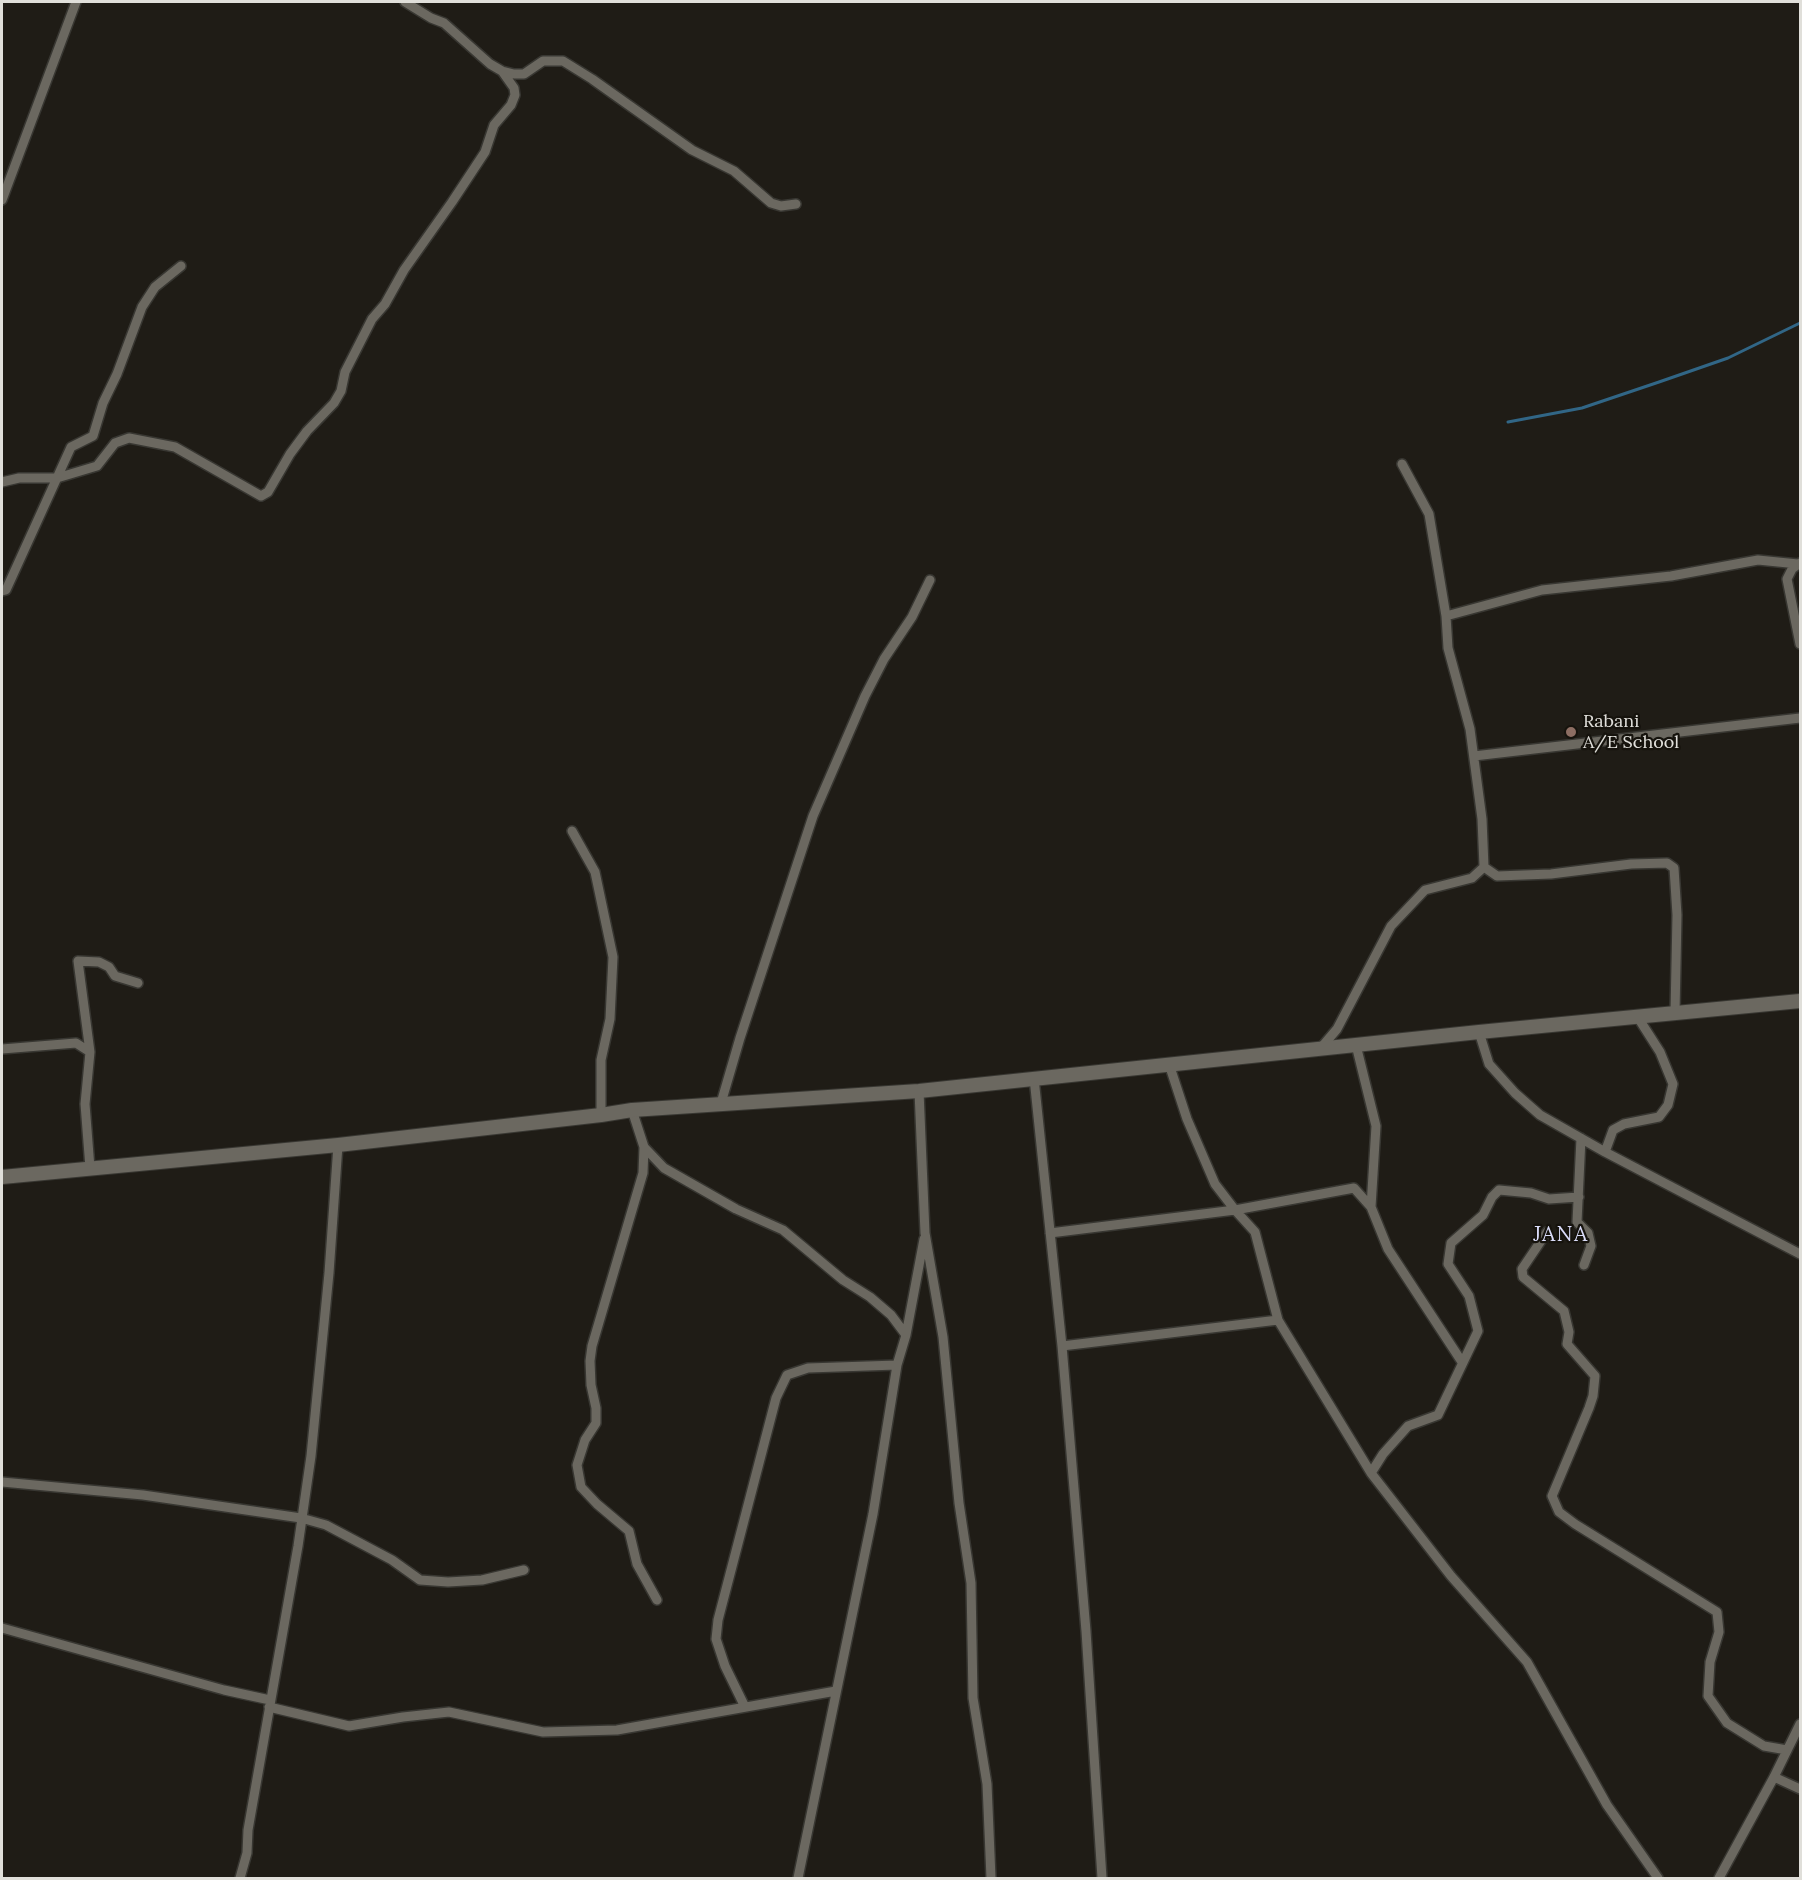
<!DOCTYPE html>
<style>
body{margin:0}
#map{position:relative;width:1802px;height:1880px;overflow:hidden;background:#1f1c16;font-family:Lora,serif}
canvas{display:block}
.frame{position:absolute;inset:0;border:3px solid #e0dfda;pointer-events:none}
</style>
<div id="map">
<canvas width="1802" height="1880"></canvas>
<div class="frame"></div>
</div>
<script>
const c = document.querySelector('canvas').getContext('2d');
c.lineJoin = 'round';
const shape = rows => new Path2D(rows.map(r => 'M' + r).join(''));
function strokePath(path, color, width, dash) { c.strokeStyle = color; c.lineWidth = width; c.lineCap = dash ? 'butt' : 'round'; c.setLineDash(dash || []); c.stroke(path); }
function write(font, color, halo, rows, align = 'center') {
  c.font = font + ' Lora,serif'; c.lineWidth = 4.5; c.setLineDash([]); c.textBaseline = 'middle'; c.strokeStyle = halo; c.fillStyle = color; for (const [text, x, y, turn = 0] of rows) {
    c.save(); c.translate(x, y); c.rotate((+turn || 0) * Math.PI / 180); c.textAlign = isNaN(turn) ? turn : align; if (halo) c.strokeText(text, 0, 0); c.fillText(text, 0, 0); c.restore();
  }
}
const stream = shape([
 [1508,422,1582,408,1659,382,1728,358,1800,323]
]);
const street = shape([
 [405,2,431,18,444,23,490,64,502,71,514,74,524,74,543,61,563,61,592,79,692,150,734,171,771,203,781,206,796,204],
 [2,200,76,2],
 [2,482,19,478,57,478,97,466,115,443,129,438,175,447,261,496,268,492,290,454,307,431,334,403,341,391,345,372,372,319,385,304,404,270,452,202,485,152,494,125,511,105,515,95,514,88,502,71],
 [1800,563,1792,569,1787,579,1800,644],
 [2,591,6,590,71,447,93,436,103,403,117,374,142,307,155,287,181,266],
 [1446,616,1542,590,1671,576,1758,560,1798,564],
 [1474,756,1800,718],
 [572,831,595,872,613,957,610,1019,601,1060,601,1115],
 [1484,867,1497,876,1551,874,1631,864,1667,863,1674,868,1677,915,1675,1013],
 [1479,1032,1489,1064,1515,1093,1540,1115,1605,1152,1800,1254],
 [1356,1045,1376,1126,1371,1207,1388,1249,1462,1362],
 [2,1049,76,1043,90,1052,85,1104,90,1168],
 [1320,1049,1337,1029,1391,926,1425,890,1472,878,1484,867,1482,819,1470,729,1448,648,1446,616,1429,514,1402,464],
 [90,1052,78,961,99,962,109,967,115,976,138,983],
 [1169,1064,1187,1119,1215,1184,1235,1210,1255,1232,1278,1320,1371,1473,1451,1576,1527,1662,1607,1805,1658,1878],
 [1034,1078,1062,1346,1086,1631,1102,1878],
 [919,1091,925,1233,943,1337,959,1503,971,1583,973,1698,987,1784,991,1878],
 [721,1103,740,1038,813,816,865,696,884,659,912,617,930,580],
 [632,1110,644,1147,664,1168,736,1209,783,1230,843,1280,870,1297,891,1315,906,1335],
 [1581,1138,1577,1222,1588,1233,1591,1246,1584,1265],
 [644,1147,643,1173,592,1346,590,1361,591,1385,596,1408,596,1423,585,1440,577,1465,581,1487,597,1504,629,1531,637,1564,657,1600],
 [1605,1152,1613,1130,1624,1124,1659,1117,1668,1105,1673,1084,1660,1052,1637,1016],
 [1547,1232,1522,1269,1523,1277,1564,1311,1569,1332,1567,1344,1595,1376,1593,1396,1589,1408,1552,1496,1559,1512,1575,1524,1717,1612,1719,1632,1710,1662,1708,1696,1727,1723,1764,1746,1787,1750],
 [1050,1233,1235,1210,1354,1188,1371,1207],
 [1062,1346,1278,1320],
 [1371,1473,1383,1454,1408,1426,1438,1415,1478,1331,1469,1296,1448,1264,1451,1243,1483,1215,1492,1197,1499,1190,1531,1193,1549,1199,1579,1197],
 [2,1482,143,1495,301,1518,326,1525,392,1560,420,1580,448,1582,482,1580,524,1570],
 [2,1628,224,1690,270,1700],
 [269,1707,349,1726,403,1717,449,1712,543,1732,617,1730,836,1691],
 [745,1707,725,1666,716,1639,718,1620,776,1398,787,1375,808,1368,897,1365],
 [1774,1777,1800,1789],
 [240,1878,247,1853,248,1830,298,1546,311,1456,329,1273,338,1145],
 [798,1878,873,1514,897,1365,906,1335,924,1239],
 [1719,1878,1774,1777,1800,1724]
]);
const secondary = shape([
 [2,1177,338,1145,601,1115,632,1110,919,1091,1479,1032,1800,1001]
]);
const markers = [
 [1571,732,6,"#8d6e63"]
];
const poiNames = [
 ["Rabani",1583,722],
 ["A/E School",1583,743]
];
const quarterNames = [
 ["JANA",1561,1235]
];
strokePath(stream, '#316686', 3);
strokePath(street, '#383732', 12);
strokePath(secondary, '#383732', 16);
strokePath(street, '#6b6860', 9);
strokePath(secondary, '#6b6860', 14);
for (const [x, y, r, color] of markers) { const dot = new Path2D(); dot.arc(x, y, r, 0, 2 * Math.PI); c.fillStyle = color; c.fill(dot); strokePath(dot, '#16130d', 2); }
write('18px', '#e0dfda', '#16130d', poiNames, 'left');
c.letterSpacing = '1.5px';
write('21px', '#dbddfa', '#16130d', quarterNames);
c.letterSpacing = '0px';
</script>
